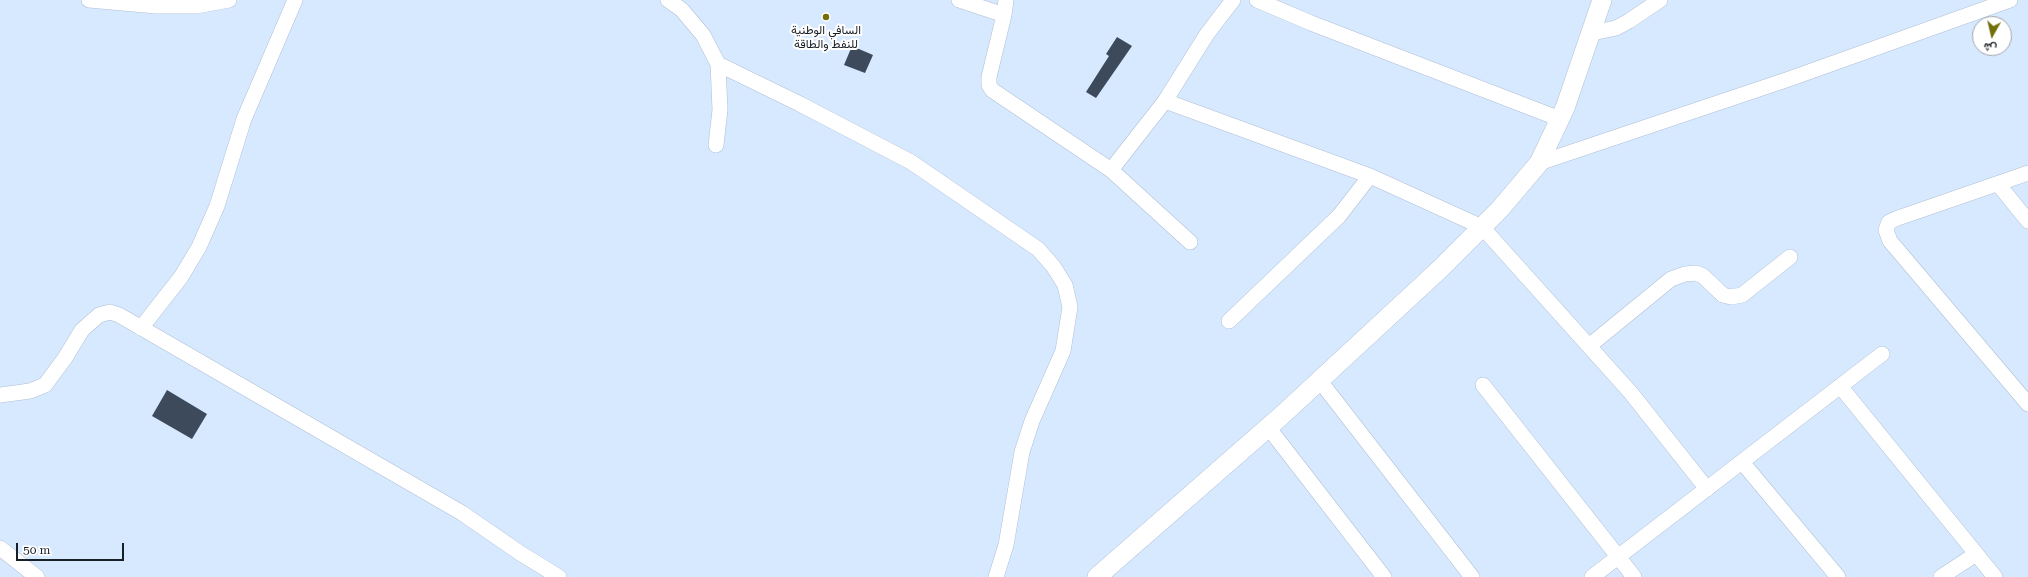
<!DOCTYPE html>
<meta charset="utf-8">
<style>
body{margin:0}
#map{position:relative;width:2028px;height:577px;overflow:hidden;background:#d7e9ff;font-family:"Roboto Serif",Vazirmatn,serif}
canvas{display:block}
.north{position:absolute;left:1972px;top:16px;width:40px;height:40px;box-sizing:border-box;background:#fff;border:1px solid #a3a5a9;border-radius:50%;rotate:188deg;font-size:11px;font-weight:700;line-height:16px;text-align:center;color:#191f27}
.north::after{content:'';display:block;margin:auto;width:14px;height:18px;background:#736d0a;clip-path:polygon(50% 0,100% 100%,50% 72%,0 100%)}
.scale{position:absolute;left:16px;top:543px;width:108px;height:18px;box-sizing:border-box;border:2px solid #191f27;border-top:0;padding-left:5px;font-size:12px;line-height:14px;white-space:nowrap;color:#191f27;-webkit-text-stroke:3px #fff;paint-order:stroke}
</style>
<div id="map">
<canvas width="2028" height="577"></canvas>
<div class="north">ش</div>
<div class="scale">50 m</div>
</div>
<script>
const c = document.querySelector('canvas').getContext('2d');
c.lineJoin = 'round';
function fill(path, color) { c.fillStyle = color; c.fill(path, 'evenodd'); }
const shape = rows => new Path2D(rows.map(r => 'M' + r).join(''));
function strokePath(path, color, width, dash) { c.strokeStyle = color; c.lineWidth = width; c.lineCap = dash ? 'butt' : 'round'; c.setLineDash(dash || []); c.stroke(path); }
function write(font, color, halo, rows, align = 'center') {
  c.font = font + ' "Roboto Serif",Vazirmatn,serif'; c.lineWidth = 4; c.setLineDash([]); c.textBaseline = 'middle'; c.strokeStyle = halo; c.fillStyle = color; for (const [text, x, y, turn = 0] of rows) {
    c.save(); c.translate(x, y); c.rotate((+turn || 0) * Math.PI / 180); c.textAlign = isNaN(turn) ? turn : align; if (halo) c.strokeText(text, 0, 0); c.fillText(text, 0, 0); c.restore();
  }
}
const building = shape([
 [1117,37,1132,46,1096,98,1086,92,1109,56,1106,54],
 [852,46,873,55,865,73,844,65],
 [167,390,207,414,192,439,152,416]
]);
const minor = shape([
 [89,0,156,6,196,6,229,0],
 [668,0,682,10,703,35,718,64,720,110,716,145],
 [959,0,1004,15],
 [1006,0,1004,15,989,77,989,85,992,90,1111,170,1190,242],
 [1257,0,1311,23,1560,119],
 [1592,33,1616,28,1629,21,1660,0],
 [718,64,800,104,911,162,1038,249,1053,266,1065,285,1070,307,1063,351,1032,421,1022,452,1006,545,996,577],
 [1165,101,1370,176,1482,227,1631,393,1707,489],
 [1539,163,1789,79,2010,0],
 [1111,170,1165,101,1207,34,1233,0],
 [2028,173,1898,218,1889,222,1886,230,1890,241,2028,404],
 [1998,184,2028,221],
 [1229,321,1339,216,1370,176],
 [141,328,181,277,199,247,217,206,244,119,295,0],
 [1589,346,1671,279,1685,274,1696,273,1703,276,1723,295,1731,297,1742,295,1790,257],
 [1320,381,1472,577],
 [1483,385,1634,577],
 [1840,386,1995,577],
 [0,395,30,391,45,385,65,358,82,330,99,315,110,312,119,315,462,513,520,553,559,577],
 [1268,427,1384,577],
 [1742,462,1838,577],
 [0,548,37,577],
 [1592,577,1882,354],
 [1941,577,1976,554]
]);
const major = shape([
 [1097,577,1280,417,1440,269,1500,209,1539,163,1565,108,1602,0]
]);
const markers = [
 [826,17,4,"#736d0a"]
];
const poiNames = [
 ["السافي الوطنية",826,30],
 ["للنفط والطاقة",826,44]
];
fill(building, '#3c4a5c');
strokePath(minor, '#afbfd5', 16);
strokePath(major, '#afbfd5', 20);
strokePath(minor, '#fff', 15);
strokePath(major, '#fff', 19);
for (const [x, y, r, color] of markers) { const dot = new Path2D(); dot.arc(x, y, r, 0, 2 * Math.PI); c.fillStyle = color; c.fill(dot); strokePath(dot, '#fff', 1.5); }
write('12px', '#191f27', '#fff', poiNames);
</script>
